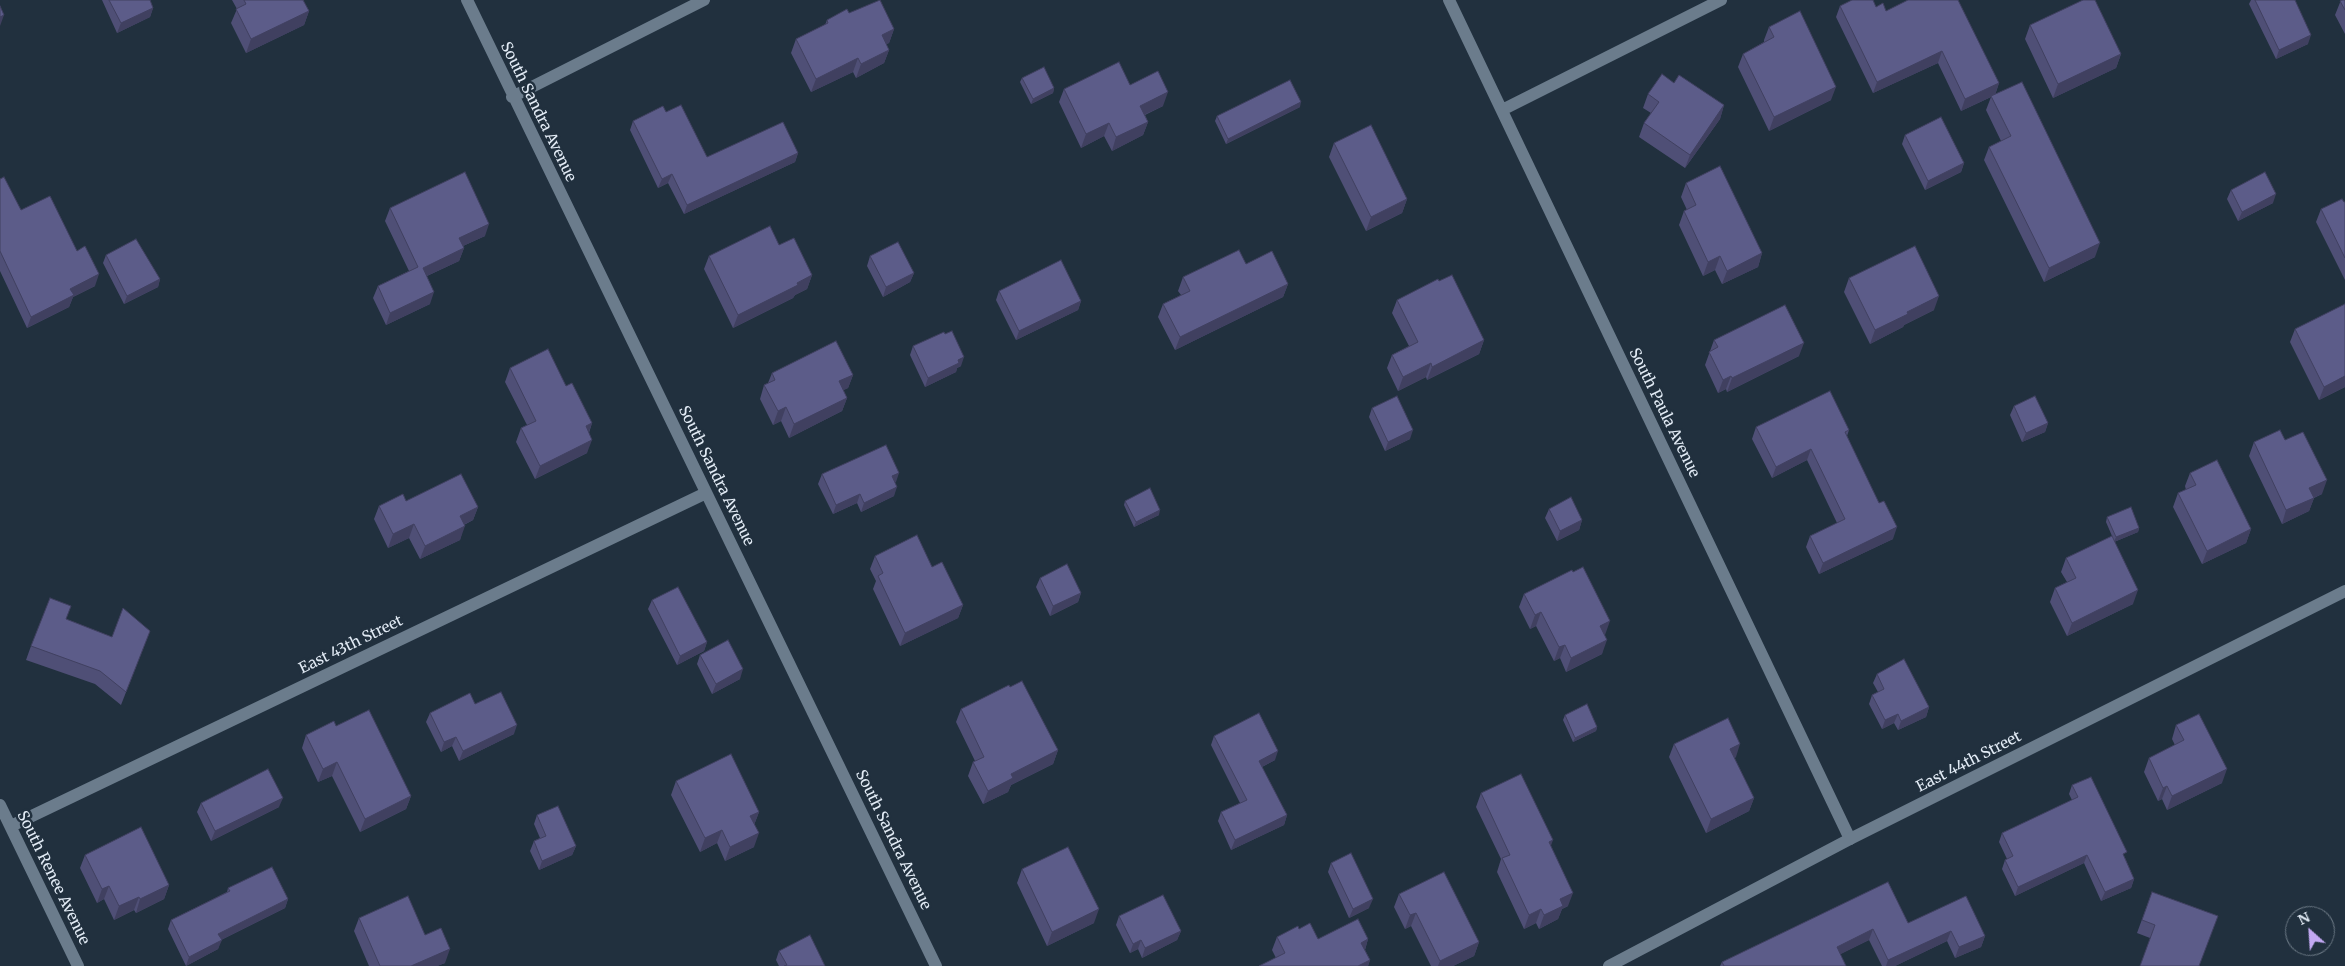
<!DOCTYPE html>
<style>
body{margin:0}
#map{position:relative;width:2345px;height:966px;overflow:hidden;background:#21303e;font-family:Merriweather,serif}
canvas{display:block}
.north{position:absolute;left:2285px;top:906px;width:50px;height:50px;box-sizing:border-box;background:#21303e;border:1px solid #6e7b87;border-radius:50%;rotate:334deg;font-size:14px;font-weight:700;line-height:20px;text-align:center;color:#e2ebf5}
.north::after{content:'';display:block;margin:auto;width:18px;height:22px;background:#c2a8f2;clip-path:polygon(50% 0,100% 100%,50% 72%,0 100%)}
</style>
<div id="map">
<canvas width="2345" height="966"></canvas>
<div class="north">N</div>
</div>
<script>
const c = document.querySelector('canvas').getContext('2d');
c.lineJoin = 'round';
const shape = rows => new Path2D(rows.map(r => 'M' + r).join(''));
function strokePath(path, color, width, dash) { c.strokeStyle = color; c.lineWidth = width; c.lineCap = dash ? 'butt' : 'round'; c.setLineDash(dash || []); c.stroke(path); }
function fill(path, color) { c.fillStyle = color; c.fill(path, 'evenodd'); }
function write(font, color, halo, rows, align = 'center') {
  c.font = font + ' Merriweather,serif'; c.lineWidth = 5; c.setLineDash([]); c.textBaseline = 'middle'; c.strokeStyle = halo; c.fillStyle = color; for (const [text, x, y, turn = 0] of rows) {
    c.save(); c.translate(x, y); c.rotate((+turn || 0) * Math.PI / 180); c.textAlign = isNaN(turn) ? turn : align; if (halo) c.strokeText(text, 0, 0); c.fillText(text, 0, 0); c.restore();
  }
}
const street = shape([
 [467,0,936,966],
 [1449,0,1850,839],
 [512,97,704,0],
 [1502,110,1721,0],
 [0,805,78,966],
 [11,826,706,493]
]);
const secondary = shape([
 [1609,966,1850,839,2345,591]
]);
const wall = shape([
 [102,0,150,0,153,8,150,17,117,33],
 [232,0,303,0,309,11,304,25,246,53,231,23,237,9],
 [2251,0,2295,0,2308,44,2276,59,2249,4],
 [2341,0,2345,0,2345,34,2335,15],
 [1840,6,1876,7,1886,11,1999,83,1995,95,2095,257,2044,282,1984,160,1989,147,2001,141,1986,110,1991,97,1961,111,1938,63,1873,93,1836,17],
 [849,13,894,29,889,43,886,44,889,50,884,63,856,78,853,72,811,92,791,53,796,39,825,25,827,20],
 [2030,25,2121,54,2116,68,2053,98,2025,39],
 [1769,27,1831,100,1769,131,1738,67,1743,54,1764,42,1764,40],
 [1022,78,1054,88,1053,93,1031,104,1020,82],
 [1674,83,1724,105,1720,119,1685,168,1639,137,1644,123,1651,113,1643,108,1648,94],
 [1130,85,1163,106,1145,115,1148,122,1143,135,1112,151,1104,136,1081,148,1059,102,1064,89],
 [1300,107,1226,144,1215,121,1217,116],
 [666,112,707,157,798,153,795,162,684,214,668,183,658,188,630,130,633,121],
 [1905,135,1964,163,1961,172,1925,190,1902,144],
 [1334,143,1407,199,1402,213,1366,231,1329,157],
 [0,179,21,210,95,286,73,297,69,307,27,328,0,271],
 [1686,183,1762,253,1758,267,1722,284,1715,270,1703,276,1679,225,1684,211,1687,210,1681,197],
 [2231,190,2273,203,2238,221,2227,199],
 [2345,202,2345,280,2316,222,2321,209],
 [390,208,485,236,463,246,464,248,459,261,427,276,430,304,386,325,373,298,378,286,409,271,385,221],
 [779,245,812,275,807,289,795,295,793,298,733,328,704,269,709,256],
 [106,255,160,279,158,287,124,304,103,263],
 [870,256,914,273,910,282,883,297,867,266],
 [1246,264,1288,284,1283,297,1175,350,1158,317,1163,304,1181,295,1178,291,1183,277],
 [1849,278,1934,310,1904,325,1903,327,1870,344,1844,292],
 [999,291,1081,301,1078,310,1016,340,996,300],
 [1397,300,1484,340,1479,354,1427,380,1426,377,1398,391,1387,368,1392,355,1409,346,1392,313],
 [2295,329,2345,387,2319,400,2290,342],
 [945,334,961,366,957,368,956,372,925,387,910,355,913,346],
 [1714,340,1799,356,1727,392,1726,389,1718,393,1705,365],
 [510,368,566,386,592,423,589,433,587,453,535,479,516,442,521,428,527,425,505,382],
 [772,373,853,375,848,388,843,390,847,398,842,411,789,438,781,421,773,425,760,399,764,385,768,383],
 [2014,406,2048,423,2045,432,2022,442,2010,415],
 [1372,408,1410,439,1385,451,1369,417],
 [1756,427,1849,430,1847,436,1893,539,1819,574,1806,547,1810,536,1837,523,1807,460,1772,478,1752,439],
 [2285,440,2322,494,2314,498,2309,511,2282,524,2249,456,2254,442],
 [2190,473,2251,529,2246,543,2202,564,2173,507,2178,493,2186,490,2185,486],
 [822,474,896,482,895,482,894,496,861,512,857,503,833,514,818,484],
 [406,501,478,507,473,520,464,525,460,540,420,559,409,538,388,548,374,519,379,506],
 [1125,501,1159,515,1134,527,1124,505],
 [1549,509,1582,520,1579,530,1557,541,1545,518],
 [2107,517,2139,528,2138,532,2114,542,2133,604,2067,636,2050,602,2055,588,2067,582,2061,572,2066,558,2112,536,2106,522],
 [875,556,932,567,963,605,958,618,900,646,873,589,876,581,870,569],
 [1040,578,1081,593,1078,602,1050,616,1036,587],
 [1524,594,1605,635,1602,654,1566,672,1560,658,1554,661,1536,626,1530,629,1519,607],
 [652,600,707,642,704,651,677,665,648,609],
 [66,619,112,637,150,631,121,705,95,684,26,660,31,646],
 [700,655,740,679,712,694,697,664],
 [1877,674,1929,707,1926,717,1898,730,1894,723,1882,729,1869,704,1872,695,1878,692,1873,683],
 [1010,687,1058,750,1053,764,1011,785,1008,792,983,804,968,776,973,762,975,761,956,722,961,709],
 [430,713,514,734,459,761,452,746,441,752,426,722],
 [1565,715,1597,727,1596,731,1573,742,1563,720],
 [2176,725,2222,783,2167,810,2162,799,2158,801,2144,772,2149,758,2175,745,2172,739],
 [336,726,411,796,406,809,360,832,332,776,318,782,302,748,306,735],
 [1214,736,1275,760,1262,767,1287,815,1284,825,1231,850,1218,821,1221,812,1240,803,1211,745],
 [1674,744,1736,757,1734,758,1754,798,1749,811,1706,833,1669,757],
 [676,781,759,812,754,825,754,847,725,861,717,843,700,852,671,795],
 [2072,785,2125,858,2134,879,2131,888,2101,901,2084,863,2015,896,2002,869,2005,860,2007,859,1999,842,2002,833,2072,800,2069,794],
 [1481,793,1551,847,1568,906,1562,909,1558,919,1539,929,1536,923,1524,929,1497,872,1501,859,1476,807],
 [201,803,279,807,211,841,197,812],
 [537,815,576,846,572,855,539,870,530,851,534,841,540,838,534,824],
 [85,855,169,885,164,899,136,913,134,910,114,920,104,899,97,903,80,868],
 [1331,863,1369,908,1349,918,1328,872],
 [1022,869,1094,923,1047,946,1017,883],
 [1888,882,1908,923,1985,936,1981,947,1955,958,1947,941,1895,966,1882,966,1869,940,1840,954,1846,966,1720,966,1722,962],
 [228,888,288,899,285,908,221,940,218,949,186,966,168,929,171,920,227,892],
 [2152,892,2218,916,2150,938,2137,933],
 [1399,894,1479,942,1474,956,1453,966,1431,966,1411,926,1405,929,1394,907],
 [1119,916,1181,931,1177,940,1142,958,1138,949,1130,953,1116,925],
 [359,918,425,935,445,963,437,966,369,966,354,931],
 [1299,929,1318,939,1368,939,1365,950,1370,960,1368,966,1259,966,1276,958,1272,950,1277,937],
 [779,951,825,966,779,966,776,960]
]);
const shadedWall = shape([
 [153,8,150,17,117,33,121,23],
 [309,11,304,25,246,53,251,39],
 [4,15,0,26,0,17],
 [894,29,889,43,877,49,882,35],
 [2311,35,2308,44,2276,59,2279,50],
 [889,50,884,63,856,78,861,64],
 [1942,51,1938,63,1873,93,1877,82],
 [2121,54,2116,68,2053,98,2058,84],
 [858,58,853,72,811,92,816,79],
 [1999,83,1995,95,1961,111,1965,99],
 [1836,87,1831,100,1769,131,1774,117],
 [1054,88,1053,93,1031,104,1033,99],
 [1168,92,1163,106,1135,119,1140,106],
 [1301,102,1300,107,1226,144,1228,139],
 [1724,105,1720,119,1685,168,1690,155],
 [1148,122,1143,135,1112,151,1116,137],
 [1109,123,1104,136,1081,148,1086,134],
 [798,153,795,162,684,214,687,205],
 [1964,163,1961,172,1925,190,1928,181],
 [672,174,668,183,658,188,662,179],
 [2276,194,2273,203,2238,221,2242,212],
 [1407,199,1402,213,1366,231,1371,217],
 [489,224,485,236,454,250,459,238],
 [2100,243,2095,257,2044,282,2049,268],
 [464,248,459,261,418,280,423,268],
 [1762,253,1758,267,1722,284,1727,271],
 [1720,256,1715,270,1703,276,1708,262],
 [914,273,910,282,883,297,886,287],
 [99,274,95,286,73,297,69,307,27,328,31,317,70,289],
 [812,275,807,289,795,295,793,298,733,328,738,315],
 [160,279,158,287,124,304,127,296],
 [1288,284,1283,297,1175,350,1180,337],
 [434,292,430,304,386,325,390,313],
 [1939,296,1934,310,1904,325,1903,327,1870,344,1875,330,1907,312],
 [1081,301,1078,310,1016,340,1019,331],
 [1484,340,1479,354,1427,380,1432,367],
 [1804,343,1799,356,1727,392,1732,378],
 [964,357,961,366,957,368,956,372,925,387,928,378],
 [1431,363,1426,377,1398,391,1403,377],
 [853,375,848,388,834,395,839,381],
 [1731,376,1726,389,1718,393,1723,380],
 [2345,376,2345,387,2319,400,2324,387],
 [847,398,842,411,789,438,794,424],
 [786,407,781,421,773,425,778,411],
 [592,423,587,437,586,426],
 [2048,423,2045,432,2022,442,2026,433],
 [1413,430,1410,439,1385,451,1388,442],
 [592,440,587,453,535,479,540,466],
 [1811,449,1807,460,1772,478,1776,467],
 [899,473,896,482,888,485,892,476],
 [2327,480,2322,494,2304,502,2309,488],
 [897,487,894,496,861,512,864,503],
 [860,494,857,503,833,514,836,505],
 [2314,498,2309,511,2282,524,2286,510],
 [478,507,473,520,455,529,460,516],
 [1160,510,1159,515,1134,527,1136,522],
 [1582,520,1579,530,1557,541,1560,531],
 [414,524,409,538,388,548,393,534],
 [465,526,460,540,420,559,425,546],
 [1897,527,1893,539,1819,574,1823,563],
 [2139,528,2138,532,2114,542,2116,537],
 [2251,529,2246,543,2202,564,2207,551],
 [2138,590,2133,604,2067,636,2072,623],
 [1081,593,1078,602,1050,616,1053,606],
 [963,605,958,618,900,646,905,633],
 [1541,612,1536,626,1530,629,1535,615],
 [1610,621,1605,635,1595,639,1600,626],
 [1607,640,1602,654,1566,672,1571,658],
 [707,642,704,651,677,665,680,656],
 [1565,645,1560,658,1554,661,1559,647],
 [743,669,740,679,712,694,716,684],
 [1929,707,1926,717,1898,730,1901,721],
 [1898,714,1894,723,1882,729,1885,720],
 [517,725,514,734,459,761,463,751],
 [1597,727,1596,731,1573,742,1575,738],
 [456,737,452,746,441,752,444,742],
 [1740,744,1736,757,1725,763,1730,749],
 [1058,750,1053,764,1011,785,1008,792,983,804,988,791,1011,774],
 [1278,751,1275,760,1256,770,1259,761],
 [337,762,332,776,318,782,323,769],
 [2227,769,2222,783,2167,810,2172,796],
 [2167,786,2162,799,2158,801,2163,788],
 [411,796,406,809,360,832,365,819],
 [283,798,279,807,211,841,215,831],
 [1754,798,1749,811,1706,833,1711,819],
 [759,812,754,825,750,816],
 [1287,815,1284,825,1231,850,1235,840],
 [722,830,717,843,700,852,705,838],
 [759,833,754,847,725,861,730,847],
 [1553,840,1548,854,1549,842],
 [576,846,572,855,539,870,542,861],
 [2087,855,2084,863,2015,896,2018,887],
 [2134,879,2131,888,2101,901,2105,892],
 [169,885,164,899,136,913,140,899],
 [109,886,104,899,97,903,102,889],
 [1573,893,1568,906,1562,909,1558,919,1539,929,1544,915,1560,899],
 [139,897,134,910,114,920,119,906],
 [288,899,285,908,215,943,218,934],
 [1373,899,1369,908,1349,918,1353,909],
 [1099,909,1094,923,1047,946,1052,932],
 [1541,909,1536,923,1524,929,1529,915],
 [1416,913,1411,926,1405,929,1410,915],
 [1873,929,1869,940,1833,958,1837,947],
 [1181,931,1177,940,1142,958,1145,948],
 [1951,931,1947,941,1895,966,1886,966,1888,960],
 [1985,936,1981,947,1955,958,1959,947],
 [1368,939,1364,953,1361,943],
 [222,940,218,949,186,966,189,957],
 [1141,940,1138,949,1130,953,1133,944],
 [1479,942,1474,956,1453,966,1438,966,1440,961],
 [450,949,445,963,437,966,411,966],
 [1370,960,1368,966,1358,966]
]);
const building = shape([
 [109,0,150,0,153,8,121,23,109,0],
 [244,0,303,0,309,11,251,39,236,9,246,4,244,0],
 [880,0,894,29,882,35,889,50,861,64,858,58,816,79,796,39,828,23,827,20,847,9,849,13,880,0],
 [1852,0,1873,0,1876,7,1883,3,1886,11,1908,0,1958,0,1999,83,1965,99,1942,51,1877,82,1840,6,1852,0],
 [2083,0,2095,0,2121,54,2058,84,2030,25,2083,0],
 [2255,0,2295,0,2311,35,2279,50,2255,0],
 [2342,0,2345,0,2345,10,2340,1,2342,0],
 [0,6,4,15,0,17,0,6],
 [1800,11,1836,87,1774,117,1743,54,1774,37,1769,27,1800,11],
 [1119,62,1130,85,1158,71,1168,92,1140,106,1148,122,1116,137,1109,123,1086,134,1064,89,1119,62],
 [1044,67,1054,88,1033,99,1022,78,1044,67],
 [1662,74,1674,83,1679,75,1724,105,1690,155,1644,123,1659,102,1648,94,1662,74],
 [1290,80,1301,102,1228,139,1217,116,1290,80],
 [2022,82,2100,243,2049,268,1989,147,2011,136,1991,96,2022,82],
 [681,105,707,157,783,122,798,153,687,205,672,174,662,179,633,121,663,106,666,112,681,105],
 [1941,117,1964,163,1928,181,1905,135,1941,117],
 [1371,125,1407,199,1371,217,1334,143,1371,125],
 [1720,166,1762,253,1727,271,1720,256,1708,262,1684,211,1696,205,1686,183,1720,166],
 [465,172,489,224,459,238,464,248,423,268,434,292,390,313,378,286,418,267,390,208,465,172],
 [2265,172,2276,194,2242,212,2231,190,2265,172],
 [4,177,21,210,50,196,77,251,85,246,99,274,70,289,74,295,31,317,0,251,0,179,4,177],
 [2342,199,2344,202,2345,202,2345,258,2321,209,2342,199],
 [770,226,779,245,794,238,812,275,797,283,798,285,738,315,709,256,770,226],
 [136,239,160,279,127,296,106,255,136,239],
 [898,242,914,273,886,287,870,256,898,242],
 [1915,246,1939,296,1907,312,1908,314,1875,330,1849,278,1915,246],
 [1239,250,1246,264,1272,251,1288,284,1180,337,1163,304,1190,291,1183,277,1239,250],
 [1061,260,1081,301,1019,331,999,291,1061,260],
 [1452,275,1484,340,1432,367,1431,363,1403,377,1392,355,1418,342,1397,300,1438,279,1439,281,1452,275],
 [2345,304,2345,376,2324,387,2295,329,2345,304],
 [1785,305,1804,343,1732,378,1731,376,1723,380,1709,352,1718,347,1714,340,1785,305],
 [952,331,964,357,958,360,959,363,928,378,913,346,944,332,945,334,952,331],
 [836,341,853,375,839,381,847,398,794,424,786,407,778,411,764,385,775,380,772,373,836,341],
 [548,349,566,386,572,383,592,423,586,426,592,440,540,466,521,428,536,421,510,368,548,349],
 [1830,391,1849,430,1845,432,1879,503,1884,501,1897,527,1823,563,1810,536,1845,519,1811,449,1776,467,1756,427,1830,391],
 [1397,396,1413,430,1388,442,1372,408,1397,396],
 [2035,396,2048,423,2026,433,2014,406,2035,396],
 [2280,430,2285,440,2303,432,2327,480,2309,488,2314,498,2286,510,2254,442,2280,430],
 [886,445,899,473,892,476,897,487,864,503,860,494,836,505,822,474,886,445],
 [2217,460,2251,529,2207,551,2178,493,2196,485,2190,473,2217,460],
 [461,474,478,507,460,516,465,526,425,546,414,524,393,534,379,506,403,494,406,501,461,474],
 [1150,488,1160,510,1136,522,1125,501,1150,488],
 [1571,497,1582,520,1560,531,1549,509,1571,497],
 [2131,507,2139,528,2116,537,2107,517,2131,507],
 [917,535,932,567,942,562,963,605,905,633,878,576,883,573,875,556,917,535],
 [2112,536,2138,590,2072,623,2055,588,2076,578,2066,558,2112,536],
 [1067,564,1081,593,1053,606,1040,578,1067,564],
 [1583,567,1610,621,1600,626,1607,640,1571,658,1565,645,1559,647,1541,612,1535,615,1524,594,1572,570,1573,572,1583,567],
 [678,587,707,642,680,656,652,600,678,587],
 [50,598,71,606,66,619,112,637,123,608,150,631,126,692,100,671,31,646,50,598],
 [728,640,743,669,716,684,700,655,728,640],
 [1904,659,1929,707,1901,721,1898,714,1885,720,1872,695,1884,689,1877,674,1904,659],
 [1022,681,1058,750,1011,774,1013,778,988,791,973,762,984,757,961,709,1009,685,1010,687,1022,681],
 [501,692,517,725,463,751,456,737,444,742,430,713,470,693,475,704,501,692],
 [1587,704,1597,727,1575,738,1565,715,1587,704],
 [369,710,411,796,365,819,337,762,323,769,306,735,334,721,336,726,369,710],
 [1259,713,1278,751,1259,761,1287,815,1235,840,1221,812,1247,800,1214,736,1259,713],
 [2199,714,2227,769,2172,796,2167,786,2163,788,2149,758,2184,740,2176,725,2199,714],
 [1728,718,1740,744,1730,749,1754,798,1711,819,1674,744,1728,718],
 [731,754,759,812,750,816,759,833,730,847,722,830,705,838,676,781,731,754],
 [268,769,283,798,215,831,201,803,268,769],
 [1521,774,1553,840,1549,842,1573,893,1560,899,1563,906,1544,915,1541,909,1529,915,1502,858,1510,855,1481,793,1521,774],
 [2091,777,2127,852,2123,854,2134,879,2105,892,2087,855,2018,887,2005,860,2013,856,2002,833,2078,797,2072,785,2091,777],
 [558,806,576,846,542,861,534,841,546,836,537,815,558,806],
 [141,827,169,885,140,899,139,897,119,906,109,886,102,889,85,855,141,827],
 [1068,847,1099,909,1052,932,1022,869,1068,847],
 [1351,853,1373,899,1353,909,1331,863,1351,853],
 [272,867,288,899,218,934,222,940,189,957,171,920,230,891,228,888,272,867],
 [1444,872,1479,942,1440,961,1416,913,1410,915,1399,894,1444,872],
 [1888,882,1908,923,1966,896,1985,936,1959,947,1951,931,1888,960,1873,929,1837,947,1846,966,1724,966,1722,962,1888,882],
 [2152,892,2218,916,2199,966,2140,966,2155,925,2142,920,2152,892],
 [1163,895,1181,931,1145,948,1141,940,1133,944,1119,916,1163,895],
 [408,896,425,935,441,928,450,949,411,966,380,966,359,918,408,896],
 [1358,919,1368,939,1361,943,1370,960,1358,966,1259,966,1285,953,1277,937,1298,926,1299,929,1310,923,1318,939,1358,919],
 [810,935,825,966,784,966,787,965,779,951,810,935]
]);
const streetNames = [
 ["South Sandra Avenue",538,112,64],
 ["South Paula Avenue",1664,413,64],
 ["South Sandra Avenue",716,476,64],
 ["East 43th Street",351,645,-26],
 ["East 44th Street",1969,762,-27],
 ["South Sandra Avenue",893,840,64],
 ["South Renee Avenue",53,878,64]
];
strokePath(street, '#6b7c8c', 12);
strokePath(secondary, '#6b7c8c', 12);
fill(wall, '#4f4f76');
fill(shadedWall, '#404060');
fill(building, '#5c5c89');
strokePath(building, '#404060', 1);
write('15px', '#e2ebf5', '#21303e', streetNames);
</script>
